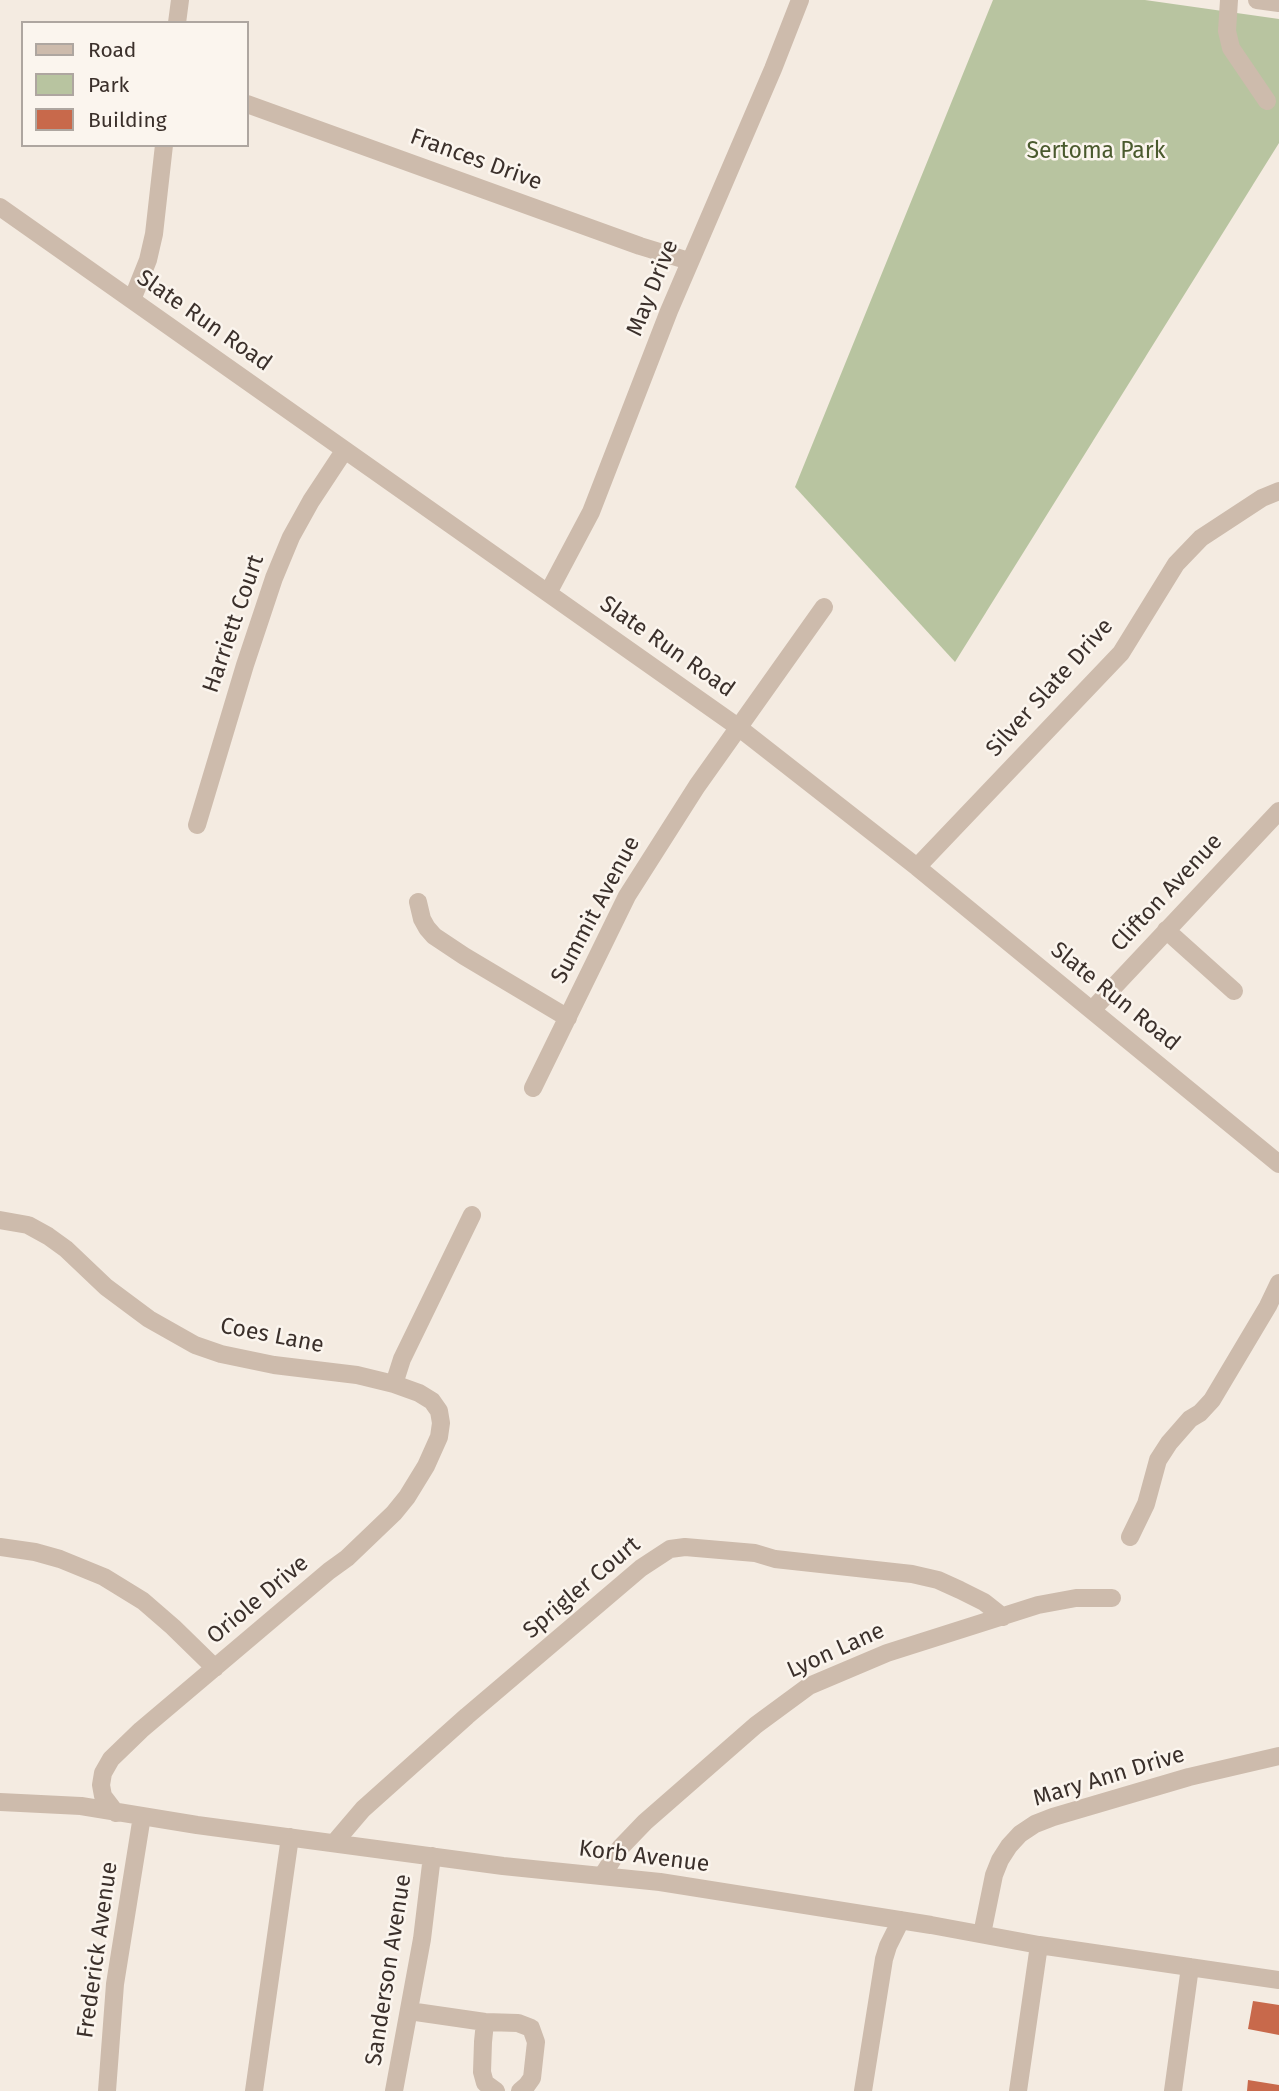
<!DOCTYPE html>
<style>
body{margin:0}
#map{position:relative;width:1279px;height:2091px;overflow:hidden;background:#f4ebe1;font-family:"Fira Sans",sans-serif}
canvas{display:block}
.legend{position:absolute;left:21px;top:21px;width:228px;height:126px;box-sizing:border-box;background:#fbf5ee;border:2px solid #aea6a0;margin:0;padding:9px 12px;list-style:none;font-size:21px;color:#3b302b}
.legend li{display:flex;align-items:center;gap:14px;height:35px}
.legend b{width:35px;border:2px solid #aea6a0}
</style>
<div id="map">
<canvas width="1279" height="2091"></canvas>
<ul class="legend">
<li><b style="height:9px;background:#cdbbac"></b>Road</li>
<li><b style="height:19px;background:#b8c4a0"></b>Park</li>
<li><b style="height:19px;background:#c8694b"></b>Building</li>
</ul>
</div>
<script>
const c = document.querySelector('canvas').getContext('2d');
c.lineJoin = 'round';
function fill(path, color) { c.fillStyle = color; c.fill(path, 'evenodd'); }
const shape = rows => new Path2D(rows.map(r => 'M' + r).join(''));
function strokePath(path, color, width, dash) { c.strokeStyle = color; c.lineWidth = width; c.lineCap = dash ? 'butt' : 'round'; c.setLineDash(dash || []); c.stroke(path); }
function write(font, color, halo, rows, align = 'center') {
  c.font = font + ' "Fira Sans",sans-serif'; c.lineWidth = 5; c.setLineDash([]); c.textBaseline = 'middle'; c.strokeStyle = halo; c.fillStyle = color; for (const [text, x, y, turn = 0] of rows) {
    c.save(); c.translate(x, y); c.rotate((+turn || 0) * Math.PI / 180); c.textAlign = isNaN(turn) ? turn : align; if (halo) c.strokeText(text, 0, 0); c.fillText(text, 0, 0); c.restore();
  }
}
const green = shape([
 [993,0,1145,0,1279,19,1279,143,955,662,795,487]
]);
const building = shape([
 [1253,2001,1279,2005,1279,2035,1248,2029],
 [1248,2080,1279,2085,1279,2091,1247,2091]
]);
const minor = shape([
 [1229,0,1227,31,1231,48,1267,101],
 [1257,0,1279,3],
 [177,23,180,0],
 [247,104,640,246,689,261],
 [0,207,738,727,917,867,1279,1164],
 [132,300,148,260,154,234,164,145],
 [548,593,591,512,669,311,773,69,800,0],
 [197,825,245,665,274,578,291,537,311,501,344,451],
 [917,867,1121,653,1176,564,1201,538,1262,498,1279,491],
 [418,902,422,919,427,928,434,936,464,956,568,1018],
 [1166,930,1234,991],
 [1092,1010,1279,811],
 [533,1088,627,896,697,786,824,607],
 [0,1220,28,1225,48,1236,66,1249,106,1287,149,1319,195,1345,221,1354,274,1365,357,1375,394,1384,419,1393,432,1401,439,1411,441,1423,439,1437,426,1466,407,1497,394,1513,347,1558,329,1571,141,1730,111,1759,103,1773,101,1785,103,1796,116,1813],
 [394,1384,402,1359,472,1215],
 [1130,1537,1146,1504,1158,1460,1169,1443,1190,1419,1200,1413,1212,1400,1268,1306,1279,1283],
 [0,1547,35,1552,60,1559,104,1577,143,1601,173,1627,215,1668],
 [0,1802,81,1806,197,1825,503,1866,660,1882,931,1925,1039,1945,1279,1980],
 [334,1843,363,1809,467,1716,641,1568,670,1549,685,1547,755,1553,775,1559,912,1574,938,1580,960,1590,984,1602,1003,1617],
 [602,1876,620,1848,645,1822,756,1725,809,1686,887,1653,1038,1605,1076,1598,1112,1598],
 [982,1934,994,1875,1000,1860,1009,1846,1020,1834,1035,1824,1053,1817,1189,1777,1279,1756],
 [409,2011,485,2022,518,2023,531,2028,536,2042,532,2078,527,2085,520,2091],
 [485,2022,483,2042,482,2072,485,2083,496,2091],
 [107,2091,115,1984,142,1816],
 [254,2091,290,1837],
 [394,2091,422,1939,432,1856],
 [863,2091,884,1959,888,1946,901,1920],
 [1018,2091,1039,1945],
 [1173,2091,1190,1967]
]);
const parkNames = [
 ["Sertoma Park",1096,152]
];
const streetNames = [
 ["Frances Drive",476,160,20],
 ["May Drive",653,288,-68],
 ["Slate Run Road",204,321,35],
 ["Harriett Court",234,624,-71],
 ["Slate Run Road",667,647,35],
 ["Silver Slate Drive",1050,688,-48],
 ["Clifton Avenue",1167,893,-47],
 ["Summit Avenue",596,910,-62],
 ["Slate Run Road",1115,997,39],
 ["Coes Lane",272,1336,11],
 ["Sprigler Court",582,1588,-40],
 ["Oriole Drive",258,1600,-40],
 ["Lyon Lane",836,1651,-24],
 ["Mary Ann Drive",1109,1777,-17],
 ["Korb Avenue",644,1857,7],
 ["Frederick Avenue",98,1950,-82],
 ["Sanderson Avenue",389,1970,-81]
];
fill(green, '#b8c4a0');
fill(building, '#c8694b');
strokePath(minor, '#cdbbac', 18);
write('23px', '#4a5a2e', '#fbf5ee', parkNames);
write('23px', '#3b302b', '#fbf5ee', streetNames);
</script>
